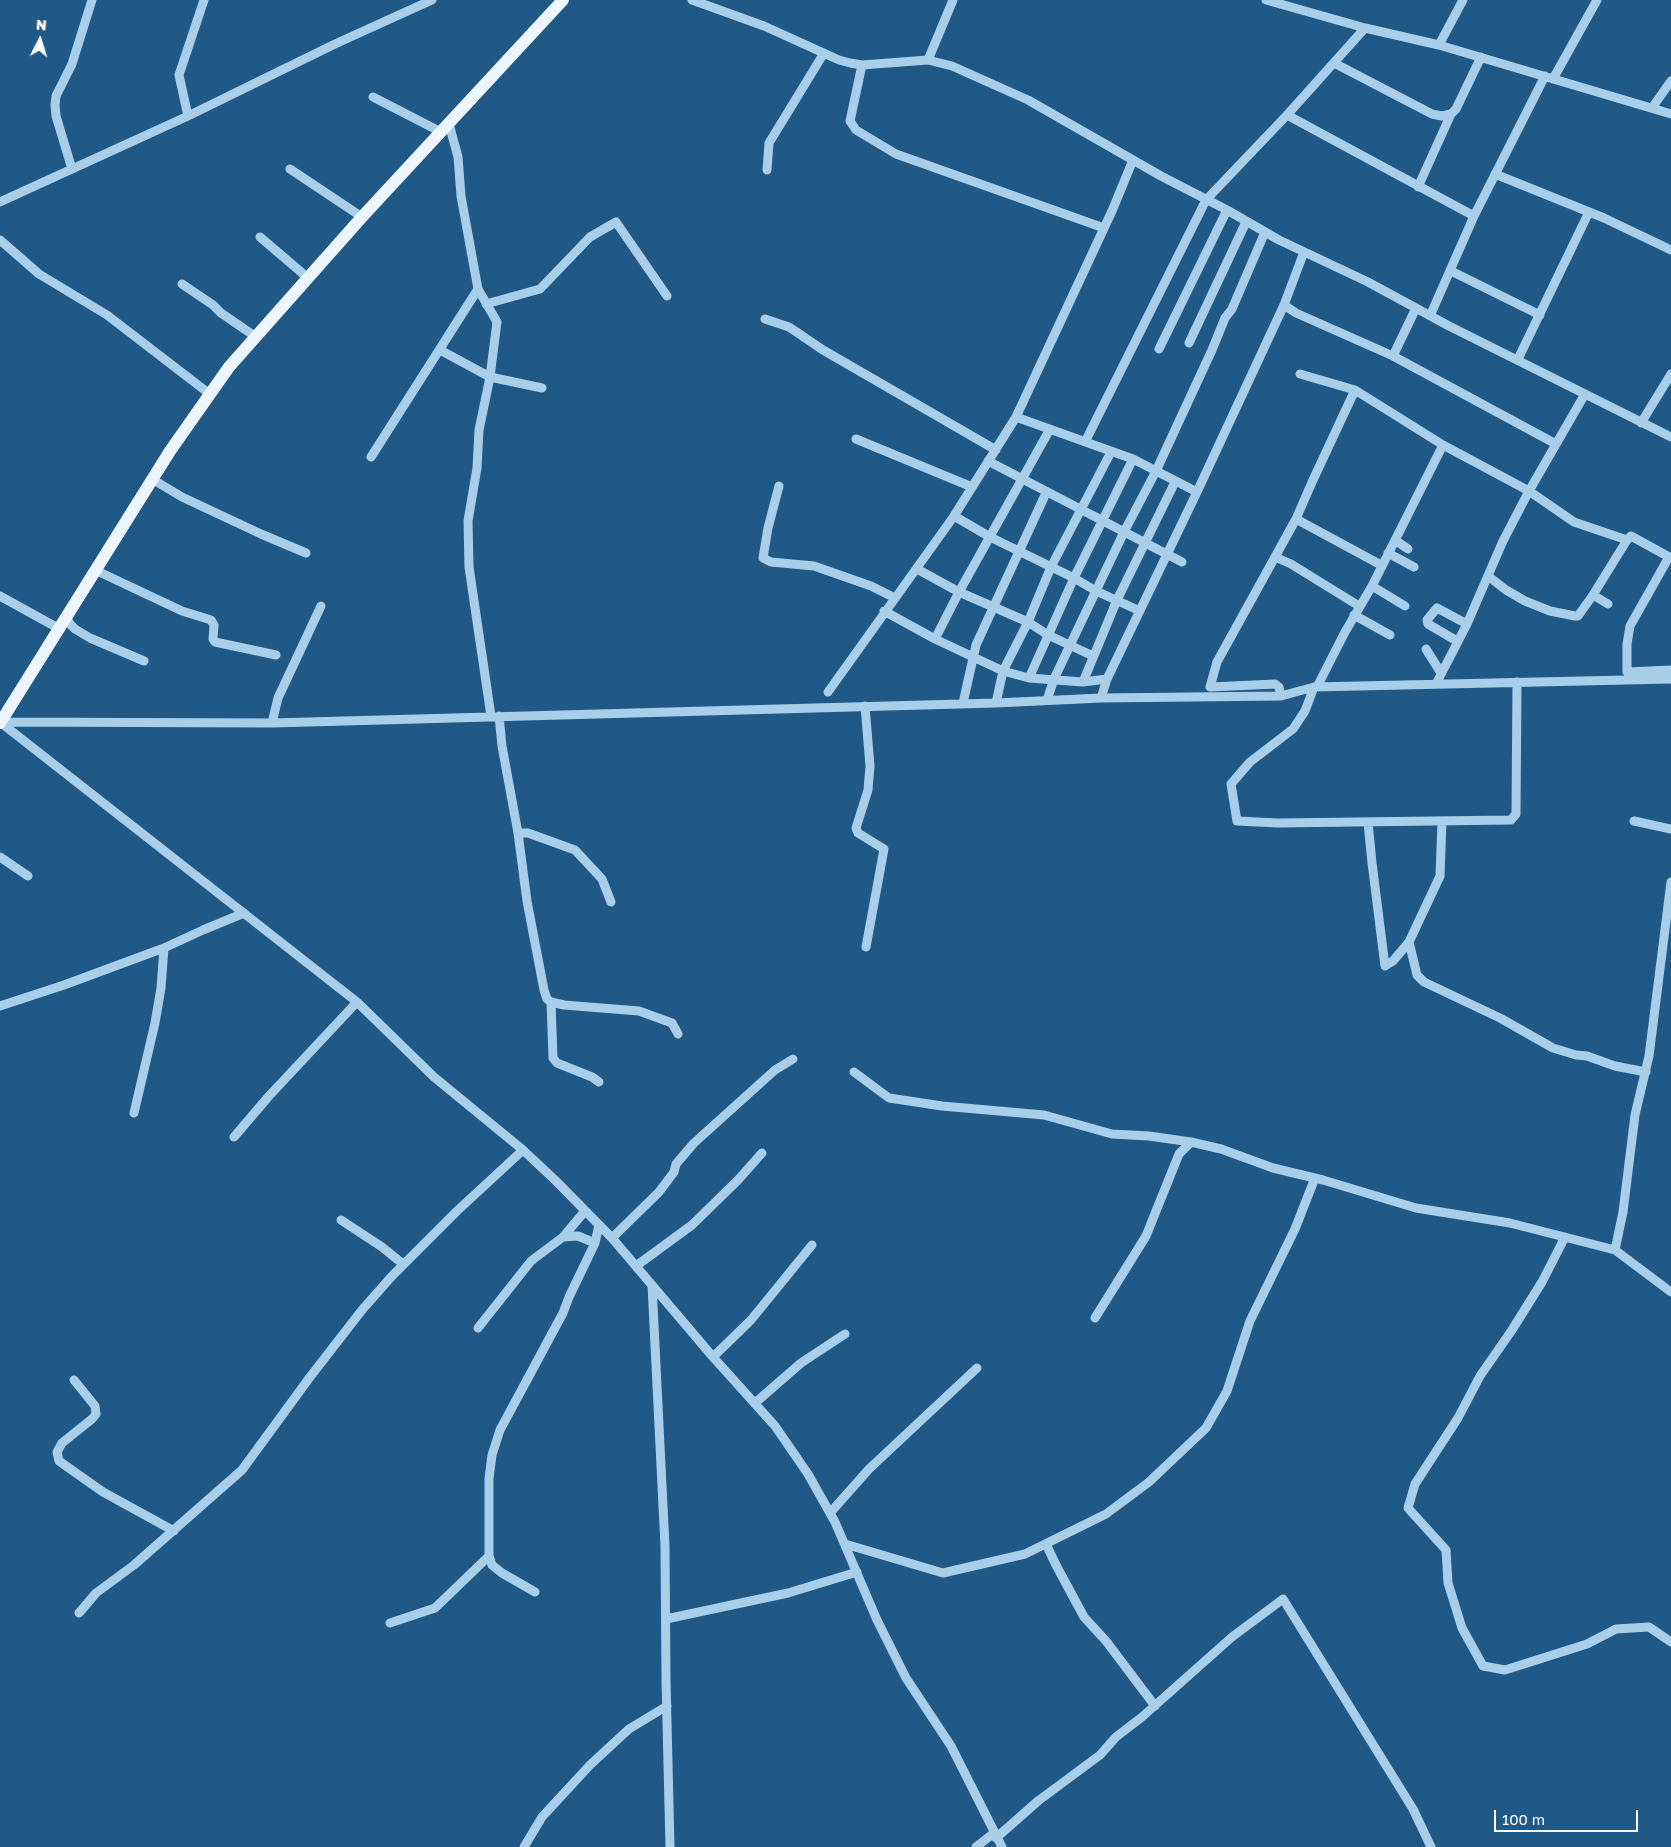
<!DOCTYPE html>
<style>
body{margin:0}
#map{position:relative;width:1671px;height:1847px;overflow:hidden;background:#205886;font-family:"Golos Text",sans-serif}
canvas{display:block}
.north{position:absolute;left:15px;top:15px;width:50px;height:50px;-webkit-text-stroke:4px #205886;paint-order:stroke;rotate:5deg;font-size:14px;font-weight:700;line-height:20px;text-align:center;color:#fff}
.north::after{content:'';display:block;margin:auto;width:18px;height:22px;background:#fff;clip-path:polygon(50% 0,100% 100%,50% 72%,0 100%)}
.scale{position:absolute;left:1494px;top:1810px;width:144px;height:22px;box-sizing:border-box;border:2px solid #fff;border-top:0;padding-left:6px;font-size:15px;line-height:18px;white-space:nowrap;color:#fff;-webkit-text-stroke:4px #205886;paint-order:stroke}
</style>
<div id="map">
<canvas width="1671" height="1847"></canvas>
<div class="north">N</div>
<div class="scale">100 m</div>
</div>
<script>
const c = document.querySelector('canvas').getContext('2d');
c.lineJoin = 'round';
const shape = rows => new Path2D(rows.map(r => 'M' + r).join(''));
function strokePath(path, color, width, dash) { c.strokeStyle = color; c.lineWidth = width; c.lineCap = dash ? 'butt' : 'round'; c.setLineDash(dash || []); c.stroke(path); }
const minor = shape([
 [692,0,764,26,839,60,850,63,862,65,928,60,952,66,1028,100,1161,176,1227,210,1279,240,1368,282,1449,326,1671,437],
 [1266,0,1365,28,1439,45,1463,0],
 [1439,45,1671,114],
 [928,60,953,0],
 [1334,63,1432,114,1442,116,1451,114],
 [862,65,850,121,856,130,896,154,1104,228],
 [1553,79,1597,0],
 [373,97,441,132],
 [1652,108,1671,81],
 [1287,115,1474,216],
 [188,116,179,75,204,0],
 [449,124,458,157,461,196,478,289,497,322,490,377,479,430,477,468,468,521,469,567,491,716],
 [72,169,56,116,55,105,56,96,72,64,92,0],
 [290,169,362,217],
 [767,170,769,143,824,53],
 [1495,174,1604,218,1671,250],
 [1418,187,1451,114,1456,109,1481,57],
 [0,202,188,116,335,44,432,0],
 [260,237,308,278],
 [0,240,39,274,107,315,211,395],
 [1451,271,1540,315],
 [182,284,213,305,221,313,256,337],
 [486,304,540,289,590,237,616,222,667,296],
 [1284,305,1296,313,1393,356,1556,444],
 [1430,316,1474,216,1545,76],
 [765,319,789,327,823,350,996,450],
 [1189,343,1246,222],
 [1159,349,1227,210],
 [440,350,490,377,542,388],
 [1393,356,1416,308],
 [1518,359,1589,212],
 [1300,374,1355,390,1443,445,1529,491,1574,522,1627,540],
 [1016,417,1133,459,1197,492],
 [1641,423,1671,374],
 [856,439,972,487],
 [1085,442,1206,200,1287,115,1365,28],
 [371,457,478,289],
 [988,461,1182,562],
 [152,479,182,497,261,534,306,553],
 [779,486,768,528,763,558,771,562,814,566,871,586,895,598],
 [954,516,990,537,1074,578,1096,591,1140,611],
 [1296,519,1381,565],
 [1395,540,1408,549],
 [1388,553,1414,567],
 [1275,557,1291,564,1359,606],
 [1669,557,1630,626,1627,644,1627,672,1671,670],
 [917,569,959,592,1028,622,1048,635,1093,656],
 [95,570,182,611,211,620,214,625,213,639,215,642,276,655],
 [1488,576,1506,590,1525,601,1550,611,1575,616,1578,616,1593,595,1627,540,1631,536,1671,558],
 [1372,586,1405,606],
 [1593,595,1608,604],
 [0,596,58,628],
 [884,611,935,639,1003,671,1029,678,1083,682,1107,679],
 [1354,615,1390,635],
 [66,616,70,624,75,629,90,638,144,661],
 [935,639,959,592,1050,429],
 [1457,641,1428,624,1427,620,1437,608,1467,624],
 [1426,649,1441,673],
 [1029,678,1074,578,1133,459],
 [1083,682,1117,600,1175,482],
 [1436,684,1467,624,1503,541,1529,491,1585,394],
 [1314,687,1305,711,1293,729,1250,762,1231,784,1237,821,1278,823,1511,820,1516,814,1517,682],
 [1317,687,1345,632,1372,586,1443,445],
 [828,692,954,516,1016,417,1112,211,1133,160],
 [1281,696,1279,687,1275,684,1210,687,1217,662,1296,519,1313,480,1355,390],
 [1101,698,1107,679,1197,492,1284,305,1304,252],
 [1047,700,1054,679,1124,532,1156,471,1212,350,1225,318,1232,309,1265,232],
 [963,703,976,645,1046,493],
 [996,703,1003,671,1028,622,1051,567,1111,452],
 [865,706,870,766,868,790,856,828,858,833,884,849,866,947],
 [499,716,502,746,518,833,527,901,544,990,547,999,551,1002,564,1005,639,1011,672,1023,678,1034],
 [0,722,272,723,996,703,1101,698,1281,696,1314,687,1671,679],
 [0,722,357,1002,434,1077,523,1150,556,1181,612,1238,713,1357,775,1426,808,1474,835,1522,877,1620,906,1678,951,1746,1002,1847],
 [272,723,278,698,321,606],
 [1634,821,1671,829],
 [1368,822,1372,863,1385,966,1393,961,1409,942,1440,876,1442,821],
 [518,833,528,833,575,850,602,879,611,902],
 [0,857,28,876],
 [1409,942,1417,975,1424,982,1500,1018,1553,1048,1576,1055,1587,1056,1615,1066,1646,1072],
 [551,1002,553,1058,557,1063,592,1077,599,1082],
 [0,1006,64,985,164,948,203,930,244,913],
 [854,1072,889,1098,942,1106,1044,1115,1112,1134,1149,1136,1191,1142],
 [134,1113,155,1023,161,988,164,948],
 [234,1137,269,1096,357,1002],
 [341,1220,382,1247,403,1264],
 [563,1237,578,1236,595,1243],
 [1565,1237,1542,1282,1512,1330,1480,1376,1458,1418,1415,1484,1408,1508,1446,1550,1448,1583,1462,1628,1483,1666,1505,1670,1587,1644,1616,1629,1649,1627,1671,1642],
 [612,1238,659,1192,674,1172,676,1164,694,1143,775,1070,793,1059],
 [1615,1250,1623,1212,1635,1115,1649,1056,1671,882],
 [636,1266,692,1225,738,1180,762,1153],
 [652,1285,665,1546,666,1680,670,1847],
 [1095,1318,1146,1236,1179,1154,1191,1142,1221,1149,1273,1168,1323,1180,1416,1208,1510,1223,1615,1250,1671,1292],
 [478,1328,531,1261,563,1237,585,1211],
 [713,1357,751,1320,812,1245],
 [74,1380,95,1406,96,1414,92,1419,62,1443,57,1452,59,1461,103,1492,174,1531],
 [755,1403,801,1363,845,1334],
 [830,1513,869,1469,977,1368],
 [845,1544,943,1573,1025,1554,1106,1514,1149,1482,1206,1428,1227,1391,1250,1321,1295,1229,1315,1178],
 [1046,1544,1056,1565,1084,1617,1106,1641,1155,1706],
 [535,1592,502,1573,492,1565,489,1556,489,1479,492,1455,500,1430,563,1313,569,1297,595,1243,599,1225],
 [79,1613,96,1593,134,1565,242,1470,310,1377,362,1310,392,1276,457,1211,523,1150],
 [666,1619,788,1593,857,1572],
 [390,1623,435,1608,489,1556],
 [996,1838,1038,1801,1100,1755,1116,1737,1142,1717,1232,1637,1283,1599,1413,1809,1431,1847],
 [524,1847,542,1817,590,1765,629,1729,667,1706],
 [976,1847,994,1833]
]);
const major = shape([
 [0,723,170,451,229,367,362,217,563,0]
]);
strokePath(minor, '#a9ceea', 9);
strokePath(major, '#edf6fe', 12);
</script>
